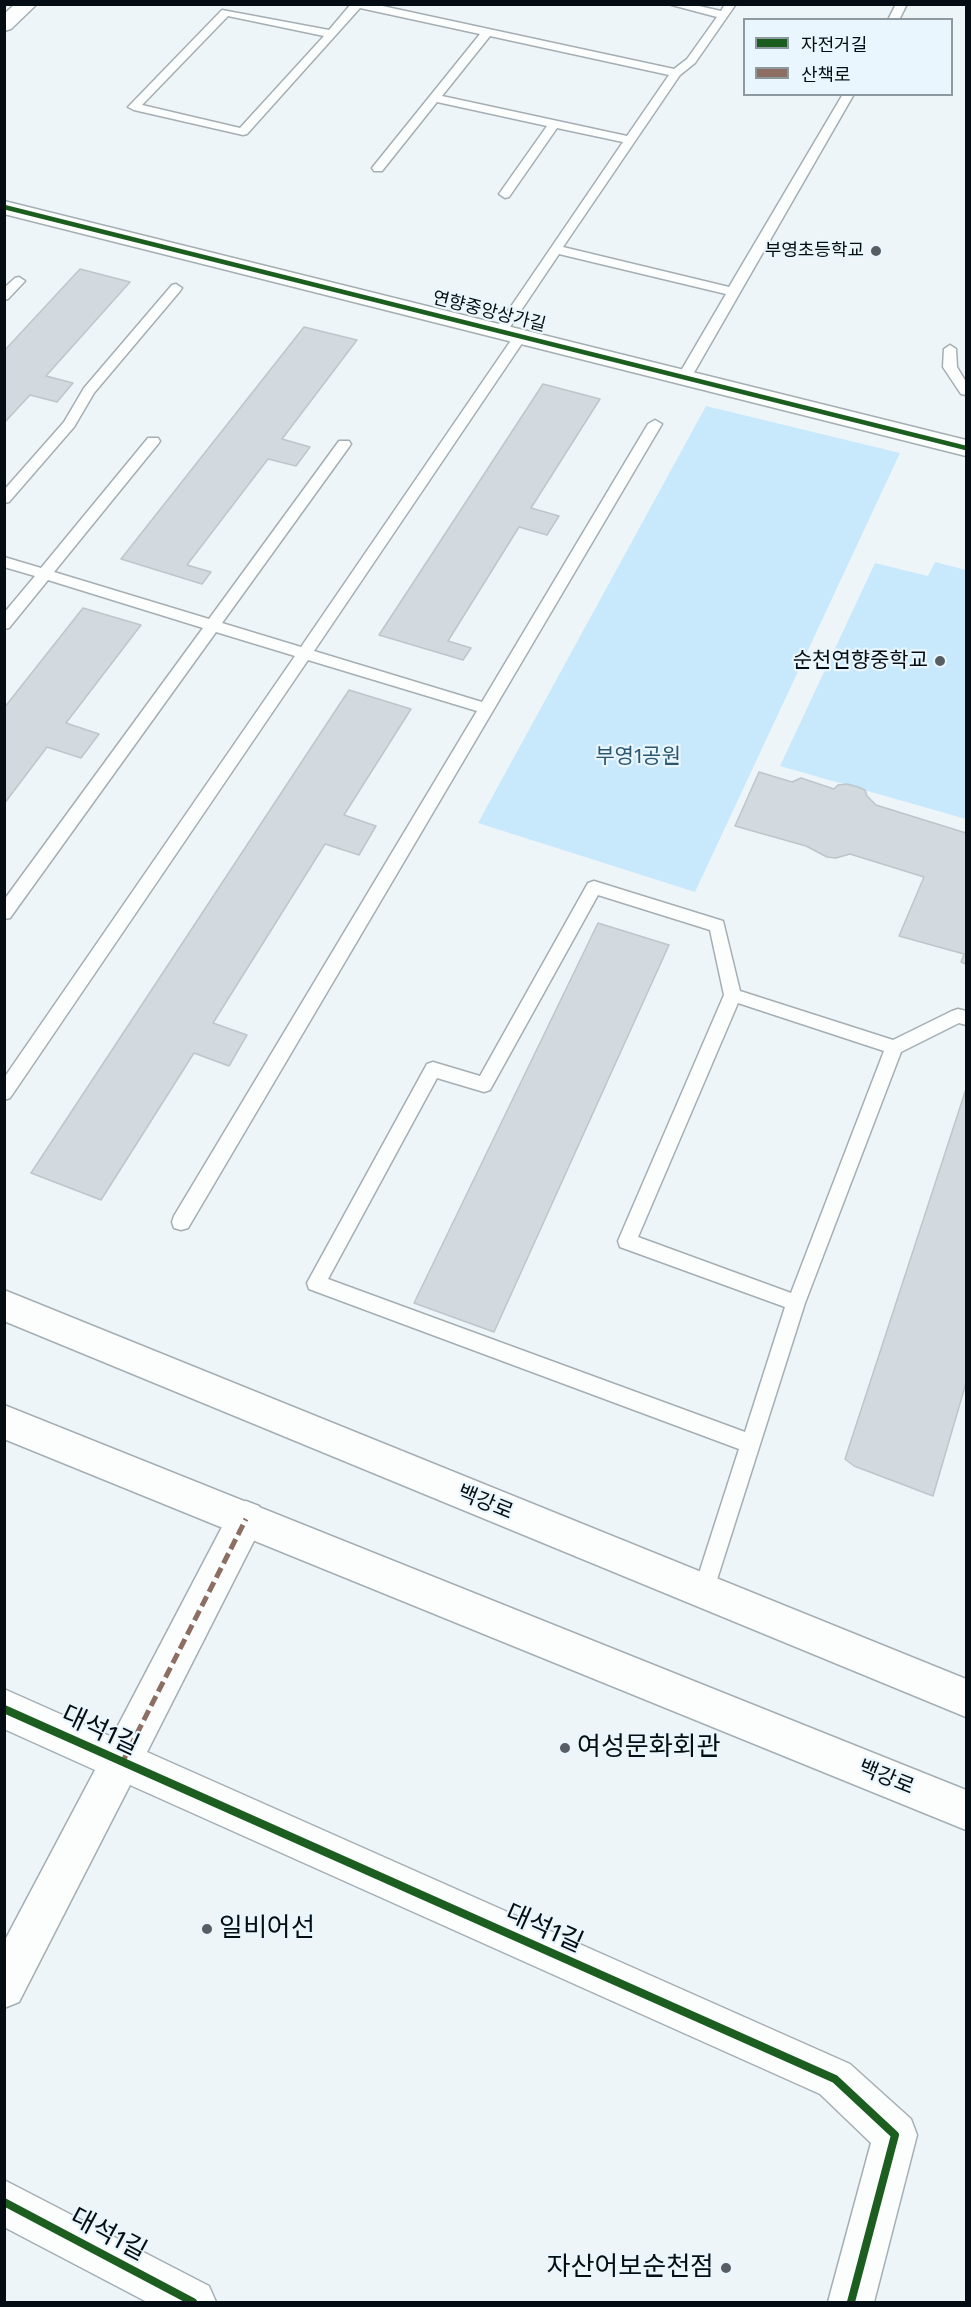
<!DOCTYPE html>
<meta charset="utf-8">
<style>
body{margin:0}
#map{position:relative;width:971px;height:2307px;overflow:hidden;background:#eef5f9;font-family:"Fira Sans Condensed","Noto Sans KR",sans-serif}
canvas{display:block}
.frame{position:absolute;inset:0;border:6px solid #040d13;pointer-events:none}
.legend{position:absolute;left:743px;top:18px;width:210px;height:78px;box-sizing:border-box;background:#eaf6fd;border:2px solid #8e999f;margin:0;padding:8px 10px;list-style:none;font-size:18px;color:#040d13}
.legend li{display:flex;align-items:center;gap:12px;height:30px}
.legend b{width:30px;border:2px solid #8e999f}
</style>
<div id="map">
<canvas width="971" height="2307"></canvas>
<div class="frame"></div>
<ul class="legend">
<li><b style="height:8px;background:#1b5e20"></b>자전거길</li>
<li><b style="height:8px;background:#8d6e63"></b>산책로</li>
</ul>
</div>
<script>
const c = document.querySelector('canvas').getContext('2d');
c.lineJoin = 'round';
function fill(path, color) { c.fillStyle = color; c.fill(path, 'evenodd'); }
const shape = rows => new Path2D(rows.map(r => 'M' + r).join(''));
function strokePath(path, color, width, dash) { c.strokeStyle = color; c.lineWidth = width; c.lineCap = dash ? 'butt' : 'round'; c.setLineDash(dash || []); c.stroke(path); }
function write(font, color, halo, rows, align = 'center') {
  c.font = font + ' "Fira Sans Condensed","Noto Sans KR",sans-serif'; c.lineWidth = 4.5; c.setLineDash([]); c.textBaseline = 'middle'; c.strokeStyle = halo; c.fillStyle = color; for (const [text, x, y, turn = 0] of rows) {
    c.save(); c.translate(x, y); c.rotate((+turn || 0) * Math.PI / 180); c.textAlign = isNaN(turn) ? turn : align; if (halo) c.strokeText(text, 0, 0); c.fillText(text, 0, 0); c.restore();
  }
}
const green = shape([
 [706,406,900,453,695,892,478,823],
 [935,562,966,570,966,819,780,766,875,563,928,576]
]);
const building = shape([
 [80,269,130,282,46,376,73,383,57,402,30,395,4,423,4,351,80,269],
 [304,327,357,340,282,439,310,447,296,466,268,459,187,565,211,572,202,584,121,559,304,327],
 [543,384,600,399,531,508,559,516,547,535,519,527,448,641,471,648,463,660,379,635,543,384],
 [83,608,141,625,66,723,99,734,81,758,47,747,4,804,4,708,83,608],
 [349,690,411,709,344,815,376,826,359,855,325,844,213,1023,247,1035,229,1066,194,1053,101,1200,31,1173,349,690],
 [759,772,792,782,801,778,834,789,838,785,847,784,858,787,865,790,867,796,876,805,966,833,966,964,961,962,964,954,899,936,924,877,850,854,836,858,827,857,806,846,735,826,759,772],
 [598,923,669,945,494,1332,414,1303,598,923],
 [966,1089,966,1383,933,1496,854,1466,845,1459,966,1089]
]);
const lane = shape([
 [351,4,373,4,674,69,687,59,717,17,668,4,690,4,721,11,725,4,736,4,695,63,680,75,563,247,729,287,843,94,854,94,692,376,685,380,678,376,726,294,559,254,506,333,501,334,495,330,623,142,557,128,509,197,505,198,499,194,547,126,437,102,382,171,374,171,372,168,480,34,360,8,247,134,243,135,134,110,128,107,222,10,329,30,351,4],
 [228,16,324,36,240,128,142,105,228,16],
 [490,36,669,75,627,136,442,96,490,36],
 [896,4,907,4,899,20,888,20,896,4],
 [19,277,25,281,8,299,4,300,4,288,15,278,19,277],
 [176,284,182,288,180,291,94,393,74,427,9,502,4,503,4,490,64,422,84,388,172,285,176,284],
 [521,332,527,336,314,651,482,702,648,424,655,420,662,424,188,1228,181,1230,174,1228,172,1222,174,1216,477,711,308,660,10,1098,4,1100,4,1078,295,656,216,632,10,918,4,919,4,900,203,628,48,580,9,628,4,629,4,613,35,576,4,567,4,557,41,568,148,438,158,438,160,441,158,444,54,572,209,619,339,441,349,441,351,444,349,447,222,623,301,647,516,333,521,332],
 [950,345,956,349,957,367,966,382,966,395,961,394,943,367,944,349,950,345],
 [594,881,723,921,740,991,893,1040,952,1011,958,1009,966,1011,966,1025,959,1023,901,1052,805,1303,713,1592,710,1599,703,1602,696,1599,693,1592,739,1449,309,1289,307,1283,427,1064,433,1062,480,1076,588,883,594,881],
 [598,895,710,930,724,995,618,1241,620,1247,785,1307,745,1432,328,1279,437,1078,484,1092,490,1090,598,895],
 [738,1003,884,1051,791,1293,638,1237,738,1003]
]);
const street = shape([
 [246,1501,259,1506,265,1519,147,1752,850,2064,911,2119,917,2135,874,2302,828,2302,871,2143,820,2094,130,1785,19,2002,4,2008,4,1942,95,1770,4,1729,4,1689,112,1737,233,1506,246,1501],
 [4,2180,209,2286,216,2302,147,2302,4,2227,4,2180]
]);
const secondary = shape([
 [15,4,37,4,11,29,4,31,4,14,15,4],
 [4,201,966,440,966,456,4,214,4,201]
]);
const primary = shape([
 [4,1290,966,1679,966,1717,4,1321,4,1290],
 [4,1405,966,1790,966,1830,4,1439,4,1405]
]);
const quiet = shape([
 [122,1763,246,1519]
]);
const cyclewayFar1 = shape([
 [4,207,966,448]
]);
const cycleway = shape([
 [4,1709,835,2079,895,2135,851,2302],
 [4,2202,193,2302]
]);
const markers = [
 [876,251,6,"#565e64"],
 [940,661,6,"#565e64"],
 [565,1748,6,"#565e64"],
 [207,1929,6,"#565e64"],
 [726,2268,6,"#565e64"]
];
const farPoinames = [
 ["부영초등학교",864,251]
];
const farStreetnames = [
 ["연향중앙상가길",489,312,14]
];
const poiNames = [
 ["순천연향중학교",928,661]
];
const parkNames = [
 ["부영1공원",638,757]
];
const streetNames = [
 ["백강로",485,1503,22],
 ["백강로",886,1778,22]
];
const nearStreetnames = [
 ["대석1길",100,1731,25],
 ["대석1길",544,1929,24],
 ["대석1길",108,2235,28]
];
const nearPoinames = [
 ["여성문화회관",577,1748],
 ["일비어선",219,1929],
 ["자산어보순천점",714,2268,"right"]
];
fill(green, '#c8e9fc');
fill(building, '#d2dadf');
strokePath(building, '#bdc6cb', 1.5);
strokePath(lane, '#a5aeb2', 3);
strokePath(street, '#a5aeb2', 3);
strokePath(secondary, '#a5aeb2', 3);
strokePath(primary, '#a5aeb2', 3);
fill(lane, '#fcfefe');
fill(street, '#fcfefe');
fill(secondary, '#fcfefe');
fill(primary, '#fcfefe');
strokePath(quiet, '#8d6e63', 5, [11, 5]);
strokePath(cyclewayFar1, '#1b5e20', 4.5);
strokePath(cycleway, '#1b5e20', 8);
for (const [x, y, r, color] of markers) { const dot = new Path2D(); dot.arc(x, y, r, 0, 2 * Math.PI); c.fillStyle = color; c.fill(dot); strokePath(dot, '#eaf6fd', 2); }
write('18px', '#040d13', '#eaf6fd', farPoinames, 'right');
write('18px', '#040d13', '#eaf6fd', farStreetnames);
write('21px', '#040d13', '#eaf6fd', poiNames, 'right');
write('21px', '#2b5870', '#eaf6fd', parkNames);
write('21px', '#040d13', '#eaf6fd', streetNames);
write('26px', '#040d13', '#eaf6fd', nearStreetnames);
write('26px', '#040d13', '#eaf6fd', nearPoinames, 'left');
</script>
